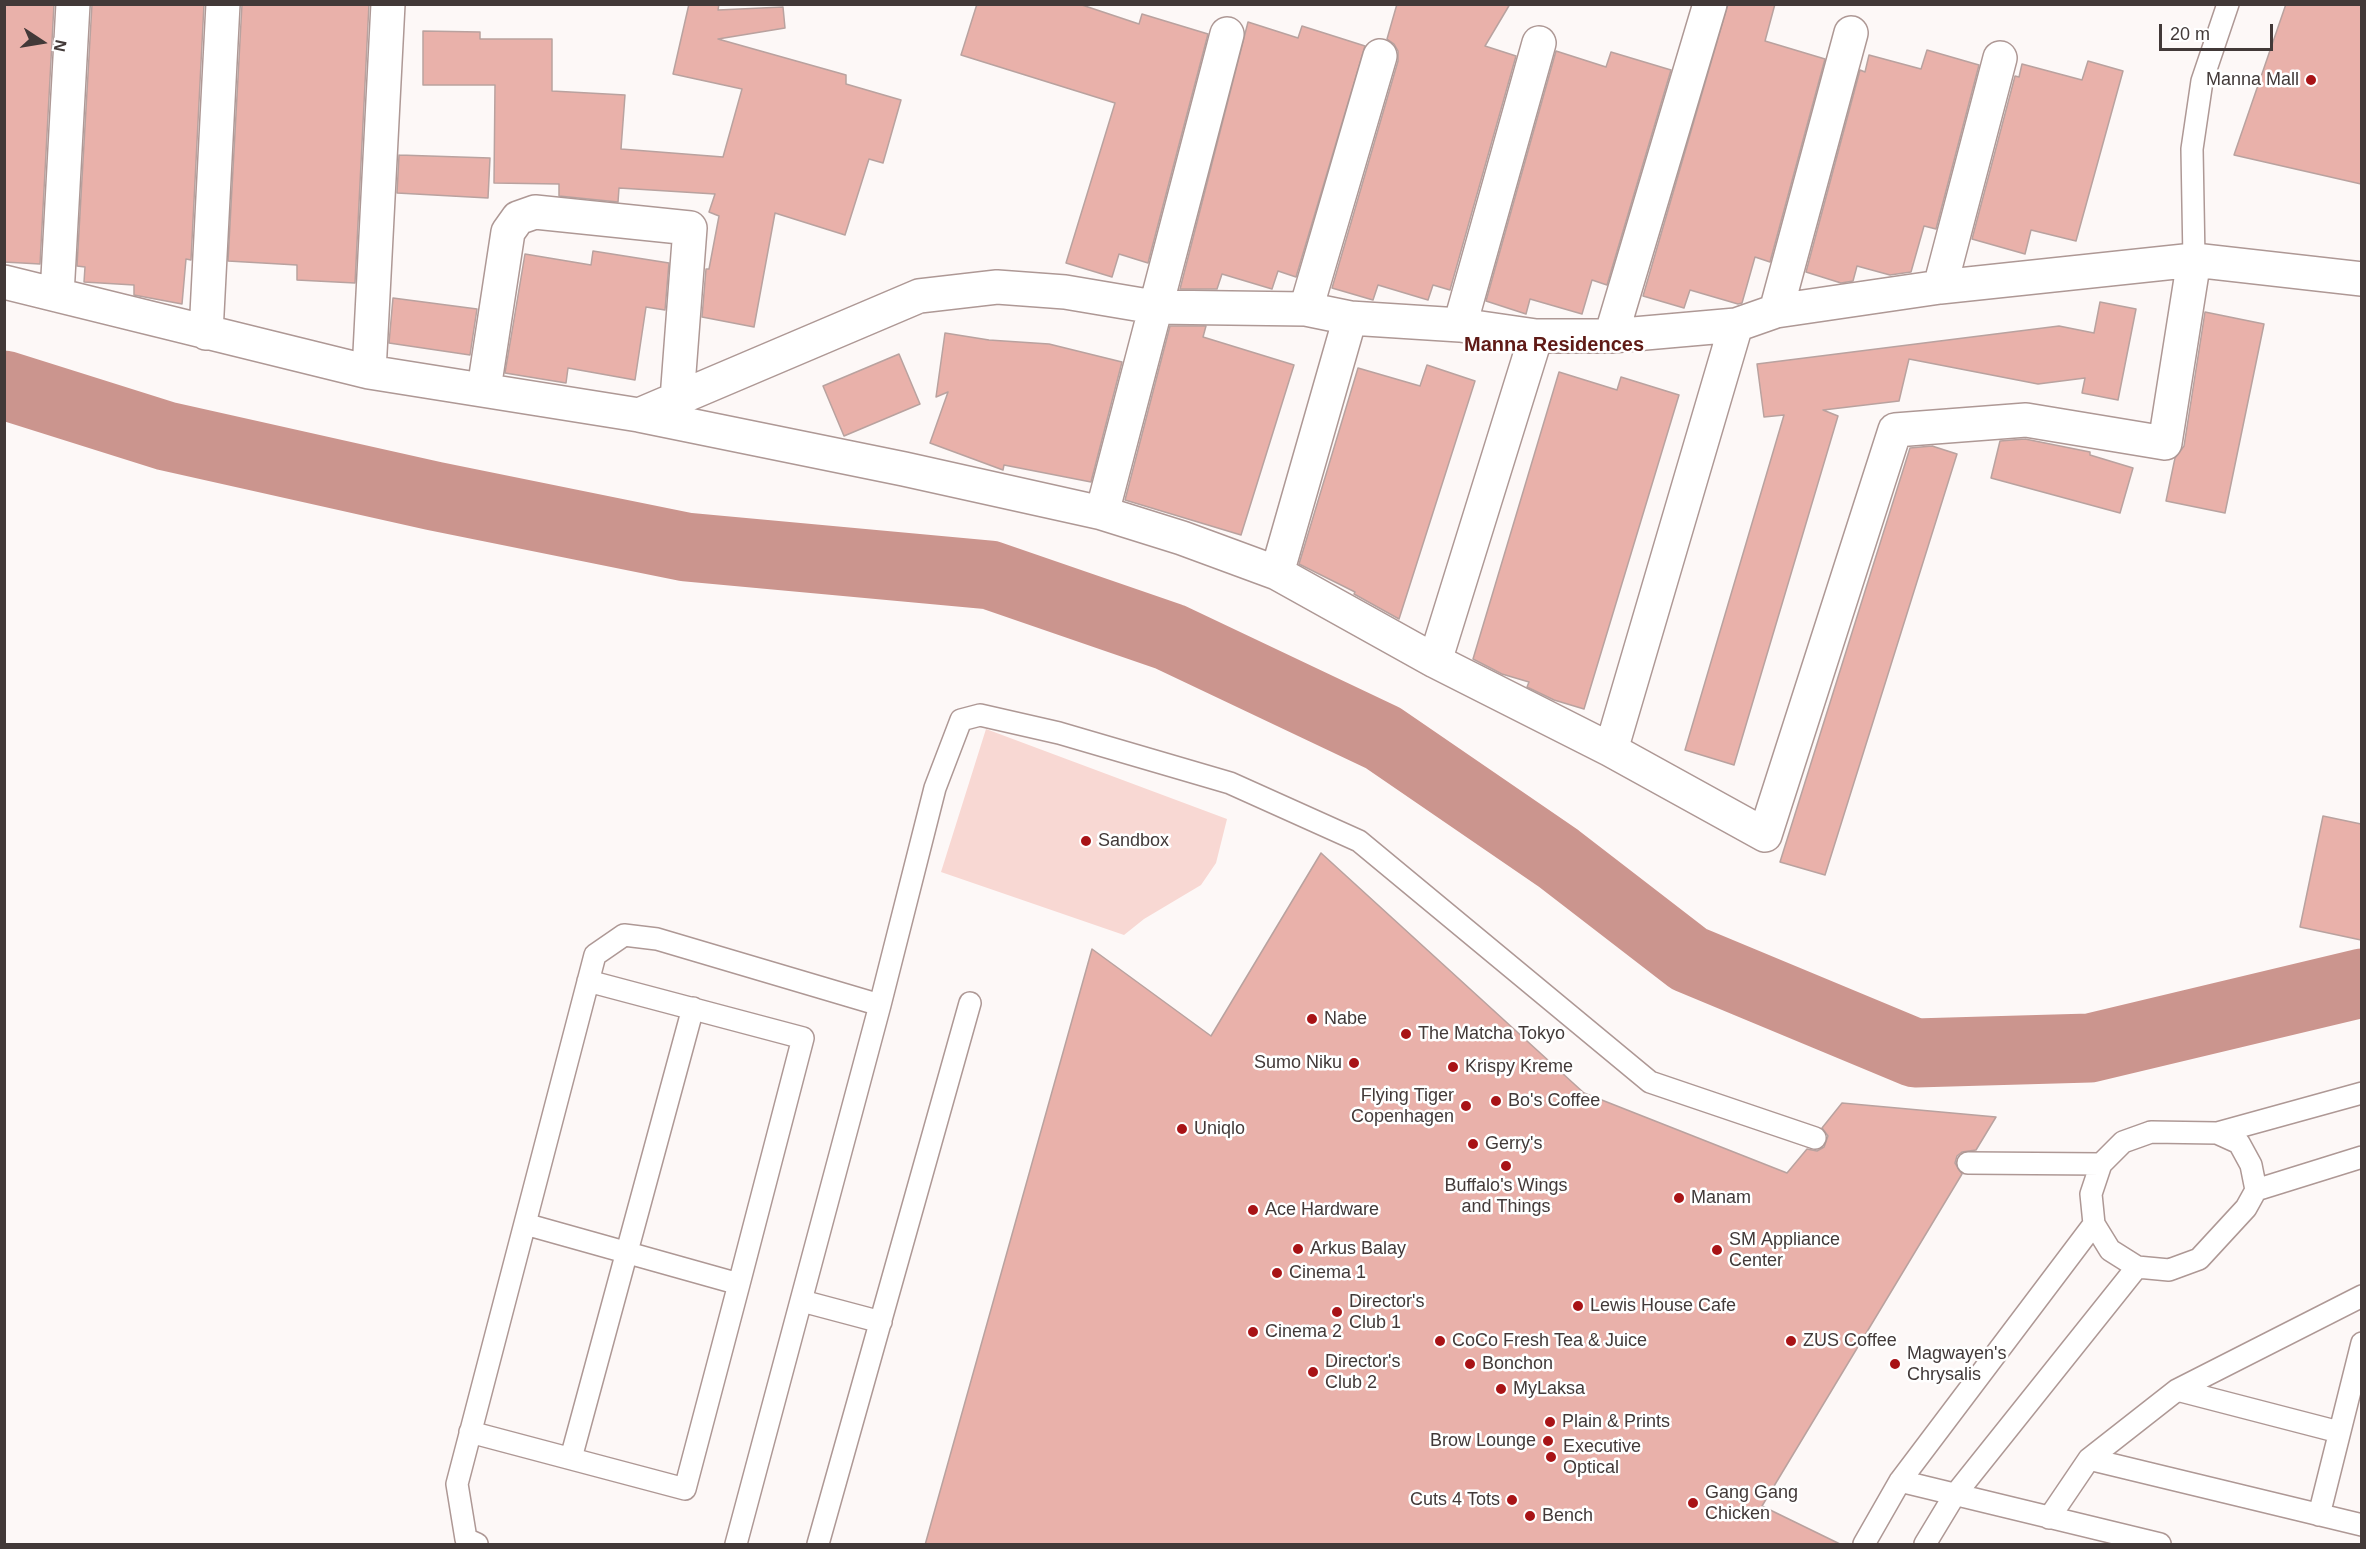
<!DOCTYPE html>
<style>
body{margin:0}
#map{position:relative;width:2366px;height:1549px;overflow:hidden;background:#fdf8f7;font-family:Helvetica,sans-serif}
canvas{display:block}
.frame{position:absolute;inset:0;border:6px solid #423938;pointer-events:none}
.north{position:absolute;left:12px;top:12px;width:60px;height:60px;-webkit-text-stroke:4px #fff;paint-order:stroke;rotate:102deg;font-size:16px;font-weight:700;line-height:24px;text-align:center;color:#423938}
.north::after{content:'';display:block;margin:auto;width:21px;height:27px;background:#423938;clip-path:polygon(50% 0,100% 100%,50% 72%,0 100%)}
.scale{position:absolute;left:2159px;top:24px;width:114px;height:27px;box-sizing:border-box;border:3px solid #423938;border-top:0;padding-left:8px;font-size:18px;line-height:21px;white-space:nowrap;color:#423938;-webkit-text-stroke:4px #fff;paint-order:stroke}
</style>
<div id="map">
<canvas width="2366" height="1549"></canvas>
<div class="frame"></div>
<div class="north">N</div>
<div class="scale">20 m</div>
</div>
<script>
const c = document.querySelector('canvas').getContext('2d');
c.lineJoin = 'round';
function fill(path, color) { c.fillStyle = color; c.fill(path, 'evenodd'); }
const shape = rows => new Path2D(rows.map(r => 'M' + r).join(''));
function strokePath(path, color, width, dash) { c.strokeStyle = color; c.lineWidth = width; c.lineCap = dash ? 'butt' : 'round'; c.setLineDash(dash || []); c.stroke(path); }
function write(font, color, halo, rows, align = 'center') {
  c.font = font + ' Helvetica,sans-serif'; c.lineWidth = 5; c.setLineDash([]); c.textBaseline = 'middle'; c.strokeStyle = halo; c.fillStyle = color; for (const [text, x, y, turn = 0] of rows) {
    c.save(); c.translate(x, y); c.rotate((+turn || 0) * Math.PI / 180); c.textAlign = isNaN(turn) ? turn : align; if (halo) c.strokeText(text, 0, 0); c.fillText(text, 0, 0); c.restore();
  }
}
const green = shape([
 [986,729,1227,819,1216,863,1201,885,1144,919,1124,935,941,872]
]);
const river = shape([
 [4,385,166,436,434,496,686,547,990,575,1170,637,1383,738,1558,858,1689,959,1915,1053,2090,1048,2362,983]
]);
const building = shape([
 [4,4,54,4,40,264,4,262,4,4],
 [92,4,204,4,191,260,186,259,182,304,134,295,134,285,84,282,85,267,77,266,92,4],
 [242,4,369,4,355,283,297,280,297,265,228,261,242,4],
 [689,4,719,4,718,10,783,7,785,28,718,39,846,75,846,84,901,100,883,163,869,159,845,235,775,213,754,327,702,317,706,269,709,269,719,216,709,212,715,194,619,188,618,202,559,196,559,184,494,183,495,85,423,85,423,31,480,32,480,39,552,39,552,91,625,95,621,149,723,157,742,89,673,74,689,4],
 [977,4,1079,4,1139,24,1142,14,1208,34,1148,263,1119,254,1112,277,1066,263,1115,103,961,55,977,4],
 [1397,4,1510,4,1485,46,1516,56,1450,290,1433,285,1428,300,1378,285,1373,300,1332,288,1398,61,1398,51,1394,44,1387,39,1397,4],
 [1728,4,1775,4,1765,41,1825,59,1770,262,1755,257,1742,303,1738,304,1690,290,1684,308,1643,296,1728,4],
 [2286,4,2361,4,2361,184,2234,155,2286,4],
 [1248,22,1298,38,1302,26,1365,46,1296,277,1278,271,1272,289,1222,274,1217,289,1180,289,1248,22],
 [1927,50,1979,65,1936,229,1924,226,1911,272,1890,275,1857,266,1853,281,1841,283,1806,272,1860,70,1865,72,1869,55,1921,69,1927,50],
 [1556,51,1606,67,1611,52,1671,70,1607,285,1592,280,1582,314,1530,299,1526,314,1486,301,1556,51],
 [2088,61,2123,71,2076,241,2031,230,2025,254,1972,239,2015,76,2019,77,2022,64,2082,80,2088,61],
 [399,155,490,158,488,198,397,193,399,155],
 [593,251,669,263,665,310,646,307,635,380,568,368,566,383,505,373,525,254,591,265,593,251],
 [393,298,477,309,470,355,389,343,393,298],
 [2100,302,2136,309,2118,400,2082,393,2085,378,2038,384,1909,359,1899,401,1823,410,1838,416,1734,765,1685,750,1784,415,1764,417,1757,364,2059,326,2094,333,2100,302],
 [2205,312,2264,324,2225,513,2166,501,2175,458,2184,446,2205,312],
 [1170,326,1206,326,1203,337,1294,365,1241,535,1125,500,1170,326],
 [945,333,989,340,1049,344,1122,362,1091,482,1004,465,1003,470,930,443,948,392,936,397,945,333],
 [899,354,920,404,844,436,823,386,899,354],
 [1427,365,1475,381,1399,619,1354,594,1355,592,1299,564,1358,368,1420,386,1427,365],
 [1559,372,1617,390,1621,377,1679,395,1584,709,1554,700,1527,687,1529,682,1502,674,1473,659,1559,372],
 [2025,439,2090,452,2090,455,2133,468,2120,513,1991,478,2000,441,2025,439],
 [1932,446,1957,454,1825,875,1780,862,1910,448,1932,446],
 [2323,816,2361,824,2361,940,2300,927,2323,816],
 [1321,853,1584,1093,1787,1173,1807,1149,1817,1151,1824,1147,1828,1136,1822,1128,1842,1103,1996,1117,1976,1150,1962,1152,1957,1156,1955,1163,1962,1174,1762,1506,1842,1545,925,1545,1092,949,1211,1036,1321,853]
]);
const lane = shape([
 [2194,260,2192,149,2202,81,2228,4],
 [2151,1132,2217,1133,2239,1143,2251,1165,2256,1190,2246,1208,2199,1259,2169,1270,2137,1267,2110,1250,2094,1224,2091,1194,2101,1164,2123,1142,2151,1132],
 [2217,1133,2362,1093],
 [1968,1163,2101,1164],
 [2256,1190,2362,1157],
 [525,1224,739,1284],
 [802,1301,881,1322],
 [2177,1390,2339,1432],
 [470,1432,685,1489,739,1284,803,1038,588,981],
 [571,1458,693,1008],
 [2089,1459,2362,1525],
 [1900,1481,2160,1544],
 [2319,1515,2362,1343],
 [2049,1518,2089,1459,2177,1390,2362,1296],
 [477,1544,466,1539,457,1484,595,955,624,935,657,939,880,1005],
 [736,1544,880,1005,935,788,961,720,980,715,1059,733,1230,783,1359,841,1650,1082,1815,1138],
 [818,1544,970,1003],
 [1864,1544,1900,1481,2094,1224],
 [1925,1544,1954,1496,2137,1267]
]);
const street = shape([
 [4,282,369,372,639,415,904,469,1102,513,1182,538,1277,573,1435,661,1611,750,1765,835,1895,430,2026,420,2165,443,2194,260],
 [1940,287,2000,58],
 [57,295,73,4],
 [1306,309,1380,56],
 [1776,311,1851,33],
 [1460,325,1539,43],
 [206,333,223,4],
 [1611,336,1710,4],
 [369,372,388,4],
 [484,389,508,232,518,218,535,212,690,228,677,399],
 [639,415,919,296,997,287,1065,292,1154,307,1306,309,1350,318,1460,325,1536,336,1611,336,1736,325,1776,311,1940,287,2194,260,2362,279],
 [1102,513,1227,34],
 [1277,573,1350,318],
 [1435,661,1536,336],
 [1611,750,1736,325]
]);
const markers = [
 [2311,80,6,"#a81316"],
 [1086,841,6,"#a81316"],
 [1312,1019,6,"#a81316"],
 [1406,1034,6,"#a81316"],
 [1354,1063,6,"#a81316"],
 [1453,1067,6,"#a81316"],
 [1496,1101,6,"#a81316"],
 [1466,1106,6,"#a81316"],
 [1182,1129,6,"#a81316"],
 [1473,1144,6,"#a81316"],
 [1506,1166,6,"#a81316"],
 [1679,1198,6,"#a81316"],
 [1253,1210,6,"#a81316"],
 [1298,1249,6,"#a81316"],
 [1717,1250,6,"#a81316"],
 [1277,1273,6,"#a81316"],
 [1578,1306,6,"#a81316"],
 [1337,1312,6,"#a81316"],
 [1253,1332,6,"#a81316"],
 [1440,1341,6,"#a81316"],
 [1791,1341,6,"#a81316"],
 [1470,1364,6,"#a81316"],
 [1895,1364,6,"#a81316"],
 [1313,1372,6,"#a81316"],
 [1501,1389,6,"#a81316"],
 [1550,1422,6,"#a81316"],
 [1548,1441,6,"#a81316"],
 [1551,1457,6,"#a81316"],
 [1512,1500,6,"#a81316"],
 [1693,1503,6,"#a81316"],
 [1530,1516,6,"#a81316"]
];
const poiNames = [
 ["Manna Mall",2299,80,"right"],
 ["Sandbox",1098,841],
 ["Nabe",1324,1019],
 ["The Matcha Tokyo",1418,1034],
 ["Sumo Niku",1342,1063,"right"],
 ["Krispy Kreme",1465,1067],
 ["Flying Tiger",1454,1096,"right"],
 ["Copenhagen",1454,1117,"right"],
 ["Bo's Coffee",1508,1101],
 ["Uniqlo",1194,1129],
 ["Gerry's",1485,1144],
 ["Buffalo's Wings",1506,1186,"center"],
 ["and Things",1506,1207,"center"],
 ["Manam",1691,1198],
 ["Ace Hardware",1265,1210],
 ["SM Appliance",1729,1240],
 ["Center",1729,1261],
 ["Arkus Balay",1310,1249],
 ["Cinema 1",1289,1273],
 ["Director's",1349,1302],
 ["Club 1",1349,1323],
 ["Lewis House Cafe",1590,1306],
 ["Cinema 2",1265,1332],
 ["CoCo Fresh Tea & Juice",1452,1341],
 ["ZUS Coffee",1803,1341],
 ["Magwayen's",1907,1354],
 ["Chrysalis",1907,1375],
 ["Director's",1325,1362],
 ["Club 2",1325,1383],
 ["Bonchon",1482,1364],
 ["MyLaksa",1513,1389],
 ["Plain & Prints",1562,1422],
 ["Brow Lounge",1536,1441,"right"],
 ["Executive",1563,1447],
 ["Optical",1563,1468],
 ["Gang Gang",1705,1493],
 ["Chicken",1705,1514],
 ["Cuts 4 Tots",1500,1500,"right"],
 ["Bench",1542,1516]
];
const neighbourhoodNames = [
 ["Manna Residences",1554,345]
];
fill(green, '#f8d8d3');
strokePath(river, '#cb958e', 69);
fill(building, '#e9b1aa');
strokePath(building, '#b9a29f', 1.5);
strokePath(lane, '#ae9895', 24);
strokePath(street, '#ae9895', 36);
strokePath(lane, '#fff', 21);
strokePath(street, '#fff', 33);
for (const [x, y, r, color] of markers) { const dot = new Path2D(); dot.arc(x, y, r, 0, 2 * Math.PI); c.fillStyle = color; c.fill(dot); strokePath(dot, '#fff', 2); }
write('18px', '#423938', '#fff', poiNames, 'left');
write('bold 20px', '#5f1a16', '#fff', neighbourhoodNames);
</script>
